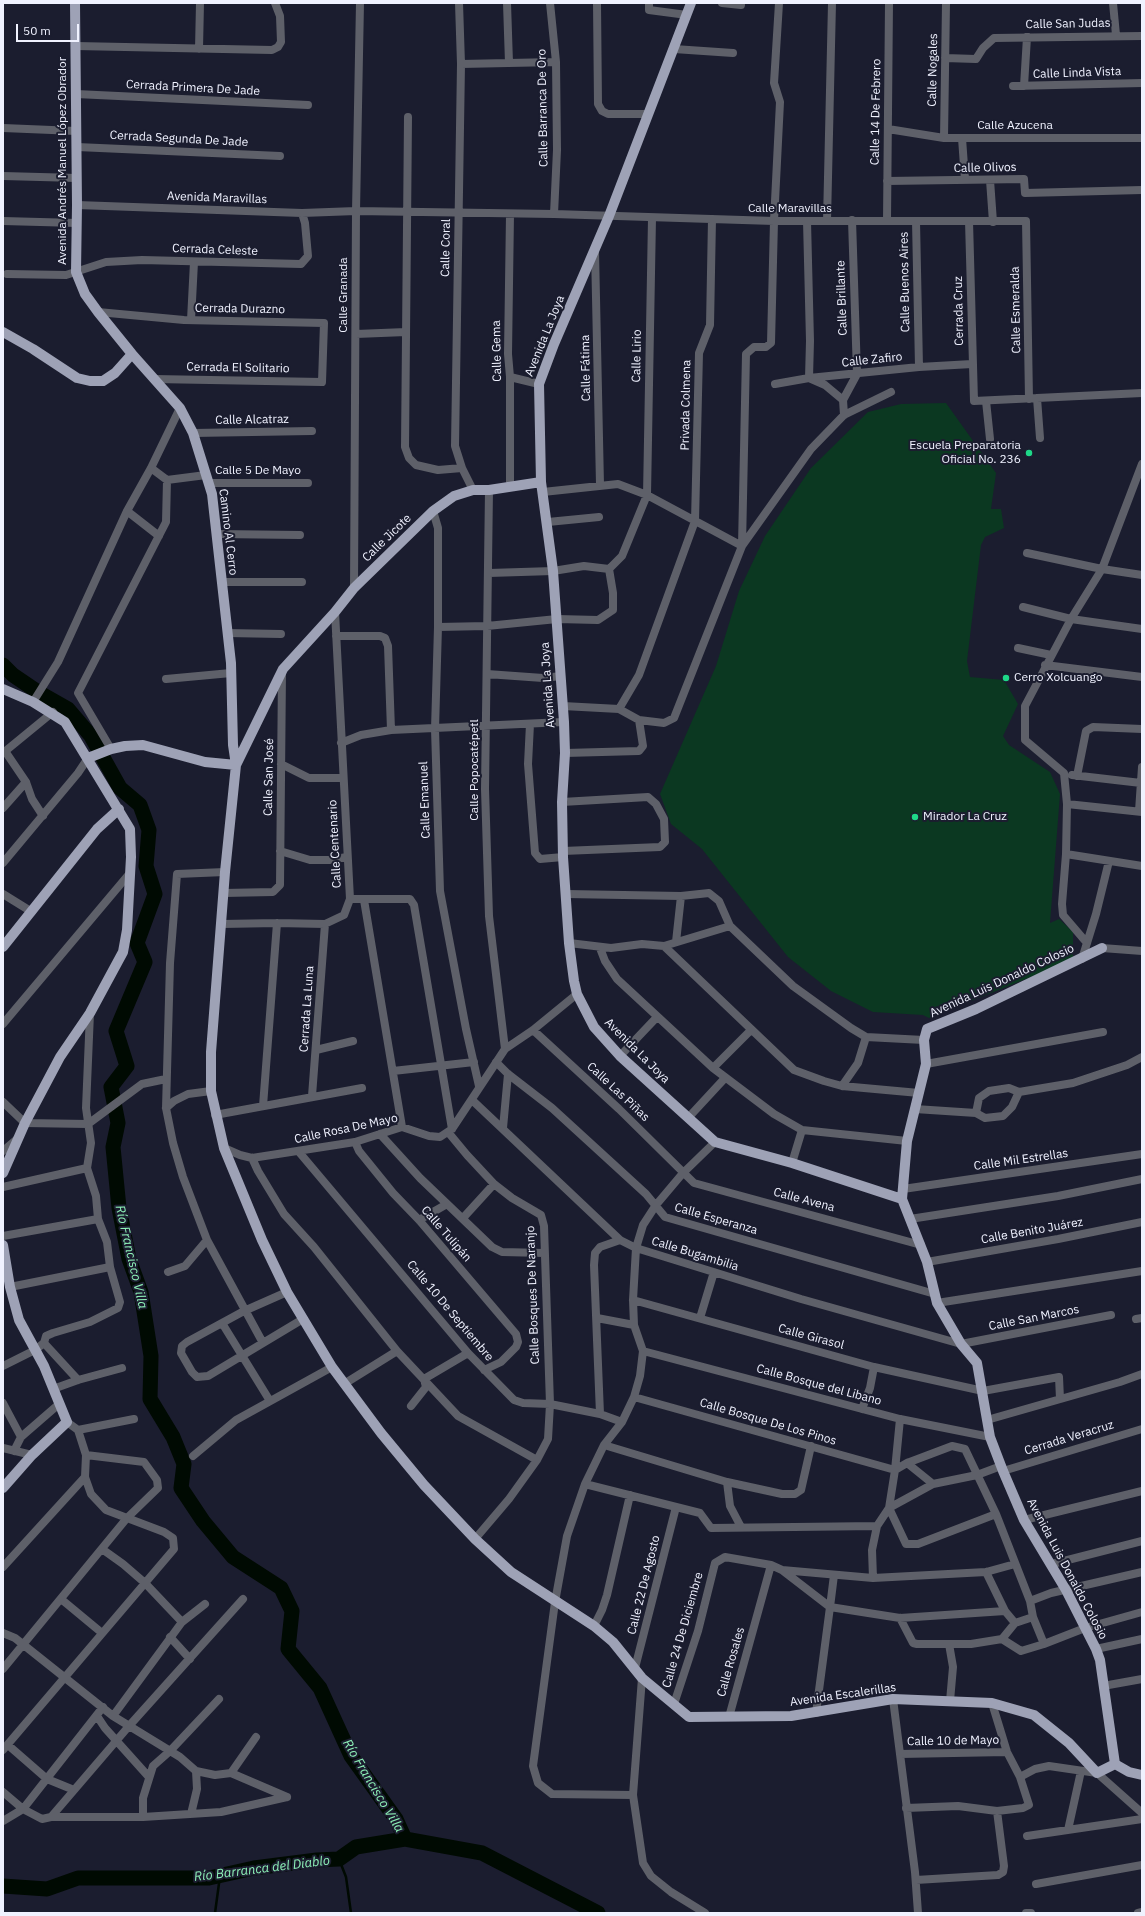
<!DOCTYPE html>
<meta charset="utf-8">
<style>
body{margin:0}
#map{position:relative;width:1145px;height:1916px;overflow:hidden;background:#1b1d2f;font-family:"IBM Plex Sans",sans-serif}
canvas{display:block}
.frame{position:absolute;inset:0;border:4px solid #f0f2ff;pointer-events:none}
.scale{position:absolute;left:16px;top:24px;width:63px;height:18px;box-sizing:border-box;border:2px solid #f0f2ff;border-top:0;padding-left:5px;font-size:12px;line-height:14px;white-space:nowrap;color:#f0f2ff;-webkit-text-stroke:3px #1b1d2f;paint-order:stroke}
</style>
<div id="map">
<canvas width="1145" height="1916"></canvas>
<div class="frame"></div>
<div class="scale">50 m</div>
</div>
<script>
const c = document.querySelector('canvas').getContext('2d');
c.lineJoin = 'round';
function fill(path, color) { c.fillStyle = color; c.fill(path, 'evenodd'); }
const shape = rows => new Path2D(rows.map(r => 'M' + r).join(''));
function strokePath(path, color, width, dash) { c.strokeStyle = color; c.lineWidth = width; c.lineCap = dash ? 'butt' : 'round'; c.setLineDash(dash || []); c.stroke(path); }
function write(font, color, halo, rows, align = 'center') {
  c.font = font + ' "IBM Plex Sans",sans-serif'; c.lineWidth = 4; c.setLineDash([]); c.textBaseline = 'middle'; c.strokeStyle = halo; c.fillStyle = color; for (const [text, x, y, turn = 0] of rows) {
    c.save(); c.translate(x, y); c.rotate((+turn || 0) * Math.PI / 180); c.textAlign = isNaN(turn) ? turn : align; if (halo) c.strokeText(text, 0, 0); c.fillText(text, 0, 0); c.restore();
  }
}
const green = shape([
 [946,403,996,473,991,509,1001,509,1004,528,985,537,981,545,967,661,970,677,1004,680,1018,704,1003,736,1009,745,1050,772,1060,794,1050,923,1059,919,1073,932,1073,960,929,1018,923,1015,873,1012,831,991,788,957,702,849,671,824,660,794,716,666,739,591,765,536,811,468,868,412,901,404]
]);
const stream = shape([
 [339,1859,346,1877,351,1913],
 [215,1913,220,1876]
]);
const river = shape([
 [3,665,13,675,38,692,68,709,91,736,120,788,140,805,149,830,146,866,155,894,137,943,145,962,116,1031,127,1066,111,1087,118,1123,113,1147,119,1208,129,1259,141,1292,151,1356,150,1399,173,1437,184,1464,181,1488,203,1521,233,1557,281,1588,292,1611,288,1649,320,1688,351,1756,396,1819,405,1839],
 [3,1886,47,1889,78,1878,209,1878,254,1868,317,1860,339,1859,356,1847,405,1839,482,1853,598,1913]
]);
const minor = shape([
 [459,3,461,64,455,446,462,468,473,490],
 [507,3,509,63],
 [550,3,556,62,557,150,554,214],
 [597,3,598,104,602,111,608,114,648,114],
 [649,3,649,10,687,15],
 [722,3,741,5],
 [1113,3,1116,35],
 [76,46,272,50,278,47,281,42,280,16,275,3],
 [199,49,200,3],
 [674,49,733,53],
 [945,58,976,59,983,48,994,38,1142,36],
 [461,64,556,62],
 [1013,86,1142,83],
 [1024,86,1027,37],
 [76,94,308,105],
 [408,117,405,447,409,458,416,465,438,470,462,468],
 [3,128,76,131],
 [888,129,944,138,1142,138],
 [944,138,946,3],
 [962,138,965,180],
 [77,147,280,156],
 [3,176,77,178],
 [990,180,993,222],
 [887,181,1024,179,1025,193,1142,190],
 [77,205,302,213,356,211,554,214,774,221,1026,221,1029,399],
 [3,221,77,223],
 [807,221,810,341,809,378,825,385,843,400],
 [827,221,832,3],
 [887,221,889,3],
 [916,221,919,367],
 [969,221,974,401,1142,393],
 [595,251,600,485],
 [7,274,66,275,106,262,142,260,301,264,308,256,305,223,302,213],
 [98,312,184,320,324,323,322,382,154,379],
 [191,320,194,262],
 [356,334,406,332],
 [510,377,539,384],
 [775,384,809,378,919,367,972,364],
 [1037,398,1040,438],
 [986,401,990,439],
 [844,415,843,400,857,374,852,220],
 [193,433,312,431],
 [167,480,206,475],
 [209,483,308,483],
 [510,487,510,377,508,354,510,214],
 [489,490,485,789,489,916,505,1049],
 [543,492,618,484,647,495,742,546],
 [127,511,159,536],
 [433,511,438,528,438,627,435,729,440,891,466,1029,479,1086],
 [548,522,599,517],
 [216,534,300,535],
 [742,546,746,354,754,347,766,347,771,343,774,221,780,102,774,83,779,3],
 [1027,553,1102,569,1142,575],
 [609,569,622,556,647,495,652,218],
 [489,573,553,571,584,566,609,569],
 [222,582,302,582],
 [354,588,356,211,360,3],
 [1023,607,1071,619,1142,629],
 [335,612,350,899,410,899,414,905,452,1129],
 [438,627,487,626,557,619,598,620,613,610,613,593,609,569],
 [227,633,281,634],
 [336,636,380,636,385,638,388,646,391,730],
 [1018,648,1051,655],
 [1045,665,1142,677],
 [487,674,543,678,561,676],
 [166,679,231,673],
 [33,702,58,662,127,511,151,468,180,408],
 [563,706,619,709,639,720,664,723,674,718,742,546,811,449,844,415,891,392],
 [619,709,639,675,695,521,699,353,710,325,712,219],
 [530,724,528,764,535,853,540,859,563,857],
 [341,743,361,735,391,730,564,722],
 [111,749,78,693,166,522,167,480,151,468],
 [5,751,26,782,32,799,43,816],
 [3,753,53,712],
 [565,753,639,751,643,746,639,720],
 [281,764,309,778,343,778],
 [1072,775,1141,783],
 [1077,776,1086,731,1093,727,1142,729],
 [562,802,648,797,656,804,664,819,665,842,660,847,563,851],
 [1067,804,1142,812],
 [3,808,26,782],
 [1139,811,1142,767],
 [280,851,310,860,329,860,347,857],
 [1066,854,1142,866],
 [3,863,78,773,88,758],
 [225,872,177,874,170,963,166,1108,173,1143,183,1177,207,1240,263,1343],
 [224,893,273,892,280,885,282,671],
 [3,894,32,912],
 [566,894,681,896,709,893,719,901,730,926,793,986,851,1028,866,1037,924,1040],
 [364,900,402,1127],
 [222,924,277,923,325,924,344,915,350,899],
 [676,942,681,896],
 [569,943,611,948,642,944,664,946,794,1070,824,1081,842,1086,919,1093],
 [1087,943,1063,915,1062,904,1066,854,1067,804,1064,773,1025,740,1025,706,1071,619,1102,569,1142,464],
 [664,946,730,926],
 [600,948,605,961,617,979,713,1068,774,1114,802,1130,907,1141],
 [1102,948,1142,951],
 [1082,959,1096,914,1109,861],
 [3,1024,130,873],
 [533,1030,619,1109,694,1183,921,1245],
 [316,1050,353,1041],
 [620,1056,657,1017],
 [496,1062,508,1074,552,1108,646,1194,665,1217,935,1294],
 [926,1064,1103,1032],
 [713,1068,751,1030],
 [393,1071,474,1062],
 [842,1086,858,1063,866,1037],
 [312,1096,325,924],
 [472,1100,620,1240,636,1248,801,1299,961,1344,1111,1315],
 [3,1102,25,1123,88,1124,142,1084,166,1079],
 [263,1106,277,923],
 [166,1108,174,1101,188,1094,211,1091],
 [915,1109,976,1113,979,1098,989,1091,1009,1088,1019,1092,1073,1083,1127,1065,1142,1057],
 [976,1113,985,1118,1003,1116,1012,1107,1019,1092],
 [215,1115,362,1088],
 [688,1118,725,1078],
 [503,1128,508,1074],
 [448,1132,467,1155,494,1184,512,1198,541,1215,544,1226,550,1404,548,1439,537,1460,509,1499,475,1539],
 [380,1134,420,1178,492,1247,502,1252,544,1253],
 [355,1142,359,1151,393,1193,419,1220,516,1334,518,1342,516,1347,501,1362,484,1370],
 [224,1148,240,1155,252,1158,355,1142,402,1127,429,1136,440,1137,452,1129,505,1049,533,1030,577,994],
 [3,1151,17,1139],
 [299,1152,468,1353,514,1400,523,1403,550,1404,600,1414,622,1422],
 [252,1158,258,1171,284,1214,314,1247,397,1351,458,1416,537,1460],
 [792,1163,802,1130],
 [3,1187,87,1168],
 [903,1189,1142,1154],
 [463,1218,494,1184],
 [910,1219,1058,1196,1142,1179],
 [419,1220,447,1204],
 [3,1236,98,1219],
 [927,1262,1058,1239,1142,1222],
 [168,1272,185,1266,207,1240],
 [10,1287,110,1267],
 [287,1292,244,1311,187,1342,182,1346,181,1353,192,1372,197,1377,208,1376,303,1319],
 [633,1300,874,1367,983,1391,1059,1377,1060,1399],
 [937,1303,1142,1271],
 [597,1318,634,1325],
 [700,1318,714,1272],
 [1136,1319,1142,1318],
 [222,1323,270,1401],
 [44,1343,78,1380],
 [643,1351,900,1419,990,1437],
 [3,1366,35,1350,44,1343,46,1336,53,1333,90,1322,118,1308,120,1302,110,1267,107,1242,98,1219,96,1196,87,1168,91,1143,86,1108,90,1013],
 [344,1384,397,1351],
 [53,1389,78,1380,122,1368],
 [3,1403,21,1437],
 [411,1406,426,1387,424,1379,468,1353],
 [862,1409,870,1388,874,1367],
 [600,1414,594,1265,595,1253,600,1247,620,1240],
 [900,1419,895,1470,907,1463,952,1446,965,1449,996,1514,1030,1601,1033,1617,1044,1644],
 [987,1420,1120,1382,1142,1374],
 [78,1430,134,1419],
 [604,1445,727,1482,782,1494,795,1494,801,1490,811,1446],
 [3,1448,32,1455],
 [14,1451,21,1437,59,1404],
 [193,1456,236,1420,332,1367],
 [907,1463,933,1484,977,1475,1001,1466],
 [1003,1471,1142,1429],
 [727,1482,730,1506,741,1527],
 [585,1484,700,1513,711,1528,877,1526,889,1508,895,1470,634,1397],
 [933,1484,889,1508,906,1544,918,1544,996,1514],
 [1024,1520,1142,1491],
 [102,1549,123,1564,145,1583,182,1622],
 [1052,1564,1142,1541],
 [3,1567,85,1477],
 [782,1570,873,1578,872,1550,877,1526],
 [986,1572,1005,1611],
 [834,1575,830,1607,900,1618,1005,1611,1015,1623,1033,1617],
 [873,1578,986,1572,1015,1564],
 [61,1599,102,1633],
 [1030,1601,1051,1593,1142,1572],
 [900,1618,913,1643,917,1644,971,1644,1002,1639,1015,1623],
 [594,1626,602,1610,607,1595,630,1495],
 [3,1633,15,1638,113,1716,180,1757,196,1771,215,1775,231,1773,287,1797],
 [170,1637,190,1659],
 [1002,1639,1021,1651,1044,1644,1085,1628,1142,1612],
 [949,1644,953,1667,950,1701],
 [1096,1649,1142,1639],
 [635,1668,676,1507],
 [3,1669,127,1518,158,1488,157,1480,144,1462,86,1455],
 [642,1678,633,1795,643,1863,651,1876,671,1892,705,1913],
 [1103,1686,1142,1679],
 [893,1699,915,1872,918,1913],
 [674,1704,698,1631,715,1563,725,1557,771,1565,782,1570,830,1607,816,1713],
 [97,1716,105,1728,148,1776],
 [113,1716,182,1622,205,1604],
 [729,1717,771,1565],
 [8,1745,47,1779,74,1790],
 [3,1750,174,1549,173,1538,164,1532,106,1510,91,1494,85,1477,86,1455,78,1430,67,1422],
 [900,1754,1007,1752],
 [231,1773,256,1737],
 [1020,1777,1035,1769,1049,1766,1097,1773,1142,1813],
 [3,1792,23,1809,103,1707],
 [633,1795,552,1794,538,1783,533,1766,555,1602,567,1536,585,1484,604,1445,622,1422,634,1397,640,1376,643,1351,634,1325,633,1300,636,1248,643,1225,656,1205,683,1173,715,1142],
 [906,1808,958,1806,997,1811,1023,1808,1029,1805,1020,1777,1007,1752,992,1703],
 [191,1814,197,1789,196,1771],
 [51,1817,129,1726,243,1599],
 [143,1817,143,1798,153,1766,170,1751,219,1699],
 [3,1821,23,1809,42,1819,51,1817,143,1817,221,1812,287,1797],
 [1068,1830,1081,1771],
 [1027,1836,1142,1819],
 [916,1880,998,1875,1003,1872,1004,1866,997,1811],
 [1036,1884,1142,1865],
 [1026,1913,1031,1913],
 [1138,1913,1142,1912]
]);
const major = shape([
 [75,3,77,205,76,272,85,294,98,312,132,354,180,408,193,433,212,494,231,663,233,745,236,765],
 [691,3,609,216,554,344,539,384,541,482,553,571,564,722,565,753,562,802,563,857,569,943,574,981,577,994,594,1027,620,1056,715,1142,792,1163,902,1199],
 [3,332,33,349,77,378,90,381,103,381,115,373,132,354],
 [541,482,489,490,473,490,454,496,433,511,354,588,335,612,283,669,236,765,225,872,211,1052,211,1091,224,1148,262,1240,287,1292,332,1367,381,1433,424,1485,475,1539,511,1572,594,1626,613,1642,642,1678,689,1717,791,1716,893,1699,992,1703,1034,1715,1069,1743,1097,1773,1115,1764],
 [3,689,33,702,65,722,130,829,131,857,127,930,123,952,90,1013,60,1057,25,1123,3,1173],
 [88,758,111,749,125,746,143,745,205,762,236,765],
 [3,947,97,829,119,809],
 [1102,948,976,1009,927,1029,924,1040,926,1064,907,1141,902,1199,927,1262,937,1303,961,1344,977,1363,990,1437,1003,1471,1024,1520,1066,1590,1096,1649,1100,1660,1115,1764],
 [3,1245,10,1287,19,1320,44,1366,67,1422,32,1455,3,1488],
 [1115,1764,1129,1772,1142,1775]
]);
const markers = [
 [1029,453,4,"#1ed888"],
 [1006,678,4,"#1ed888"],
 [915,817,4,"#1ed888"]
];
const streetNames = [
 ["Calle San Judas",1068,24,-1],
 ["Calle Nogales",933,70,-89],
 ["Calle Linda Vista",1077,73,-2],
 ["Cerrada Primera De Jade",193,88,3],
 ["Calle Barranca De Oro",543,108,-91],
 ["Calle 14 De Febrero",876,112,-89],
 ["Calle Azucena",1015,126],
 ["Cerrada Segunda De Jade",179,139,3],
 ["Avenida Andrés Manuel López Obrador",63,161,-90],
 ["Calle Olivos",985,168,-1],
 ["Avenida Maravillas",217,198,2],
 ["Calle Maravillas",790,209],
 ["Calle Coral",446,248,-89],
 ["Cerrada Celeste",215,250,2],
 ["Calle Buenos Aires",905,282,-91],
 ["Calle Granada",344,295,-90],
 ["Calle Brillante",842,298,-92],
 ["Cerrada Durazno",240,309,1],
 ["Calle Esmeralda",1016,310,-91],
 ["Cerrada Cruz",959,311,-91],
 ["Avenida La Joya",545,336,-68],
 ["Calle Gema",497,351,-91],
 ["Calle Lirio",637,356,-89],
 ["Calle Zafiro",872,360,-6],
 ["Cerrada El Solitario",238,368,1],
 ["Calle Fátima",586,368,-91],
 ["Privada Colmena",686,405,-89],
 ["Calle Alcatraz",252,420,-1],
 ["Calle 5 De Mayo",258,471],
 ["Camino Al Cerro",228,532,83],
 ["Calle Jicote",387,538,-44],
 ["Avenida La Joya",548,685,-94],
 ["Calle Popocatépetl",475,770,-90],
 ["Calle San José",269,777,-89],
 ["Calle Emanuel",425,800,-92],
 ["Calle Centenario",335,844,-93],
 ["Avenida Luis Donaldo Colosio",1002,981,-25],
 ["Cerrada La Luna",307,1009,-86],
 ["Avenida La Joya",637,1051,45],
 ["Calle Las Piñas",618,1092,43],
 ["Calle Rosa De Mayo",346,1129,-12],
 ["Calle Mil Estrellas",1021,1160,-8],
 ["Calle Avena",804,1200,15],
 ["Calle Esperanza",716,1219,16],
 ["Calle Benito Juárez",1032,1231,-10],
 ["Calle Tulipán",446,1234,49],
 ["Calle Bugambilia",695,1254,17],
 ["Calle Bosques De Naranjo",533,1295,-92],
 ["Calle 10 De Septiembre",450,1311,50],
 ["Calle San Marcos",1034,1318,-11],
 ["Calle Girasol",811,1337,15],
 ["Calle Bosque del Libano",819,1385,15],
 ["Calle Bosque De Los Pinos",768,1422,16],
 ["Cerrada Veracruz",1069,1438,-17],
 ["Avenida Luis Donaldo Colosio",1067,1569,62],
 ["Calle 22 De Agosto",644,1585,-76],
 ["Calle 24 De Diciembre",683,1630,-74],
 ["Calle Rosales",731,1662,-74],
 ["Avenida Escalerillas",843,1695,-8],
 ["Calle 10 de Mayo",953,1741,-1]
];
const poiNames = [
 ["Escuela Preparatoria",1021,446,"right"],
 ["Oficial No. 236",1021,460,"right"],
 ["Cerro Xolcuango",1014,678],
 ["Mirador La Cruz",923,817]
];
const waterNames = [
 ["Río Francisco Villa",131,1257,77],
 ["Río Francisco Villa",373,1786,59],
 ["Río Barranca del Diablo",262,1869,-7]
];
fill(green, '#0b3821');
strokePath(stream, '#000a02', 2.5);
strokePath(river, '#000a02', 15);
strokePath(minor, '#5e6069', 8);
strokePath(major, '#9ea2b6', 10);
for (const [x, y, r, color] of markers) { const dot = new Path2D(); dot.arc(x, y, r, 0, 2 * Math.PI); c.fillStyle = color; c.fill(dot); strokePath(dot, '#1b1d2f', 1.5); }
write('12px', '#f0f2ff', '#1b1d2f', streetNames);
write('12px', '#f0f2ff', '#1b1d2f', poiNames, 'left');
write('italic 13px', '#8ef2b8', '#1b1d2f', waterNames);
</script>
